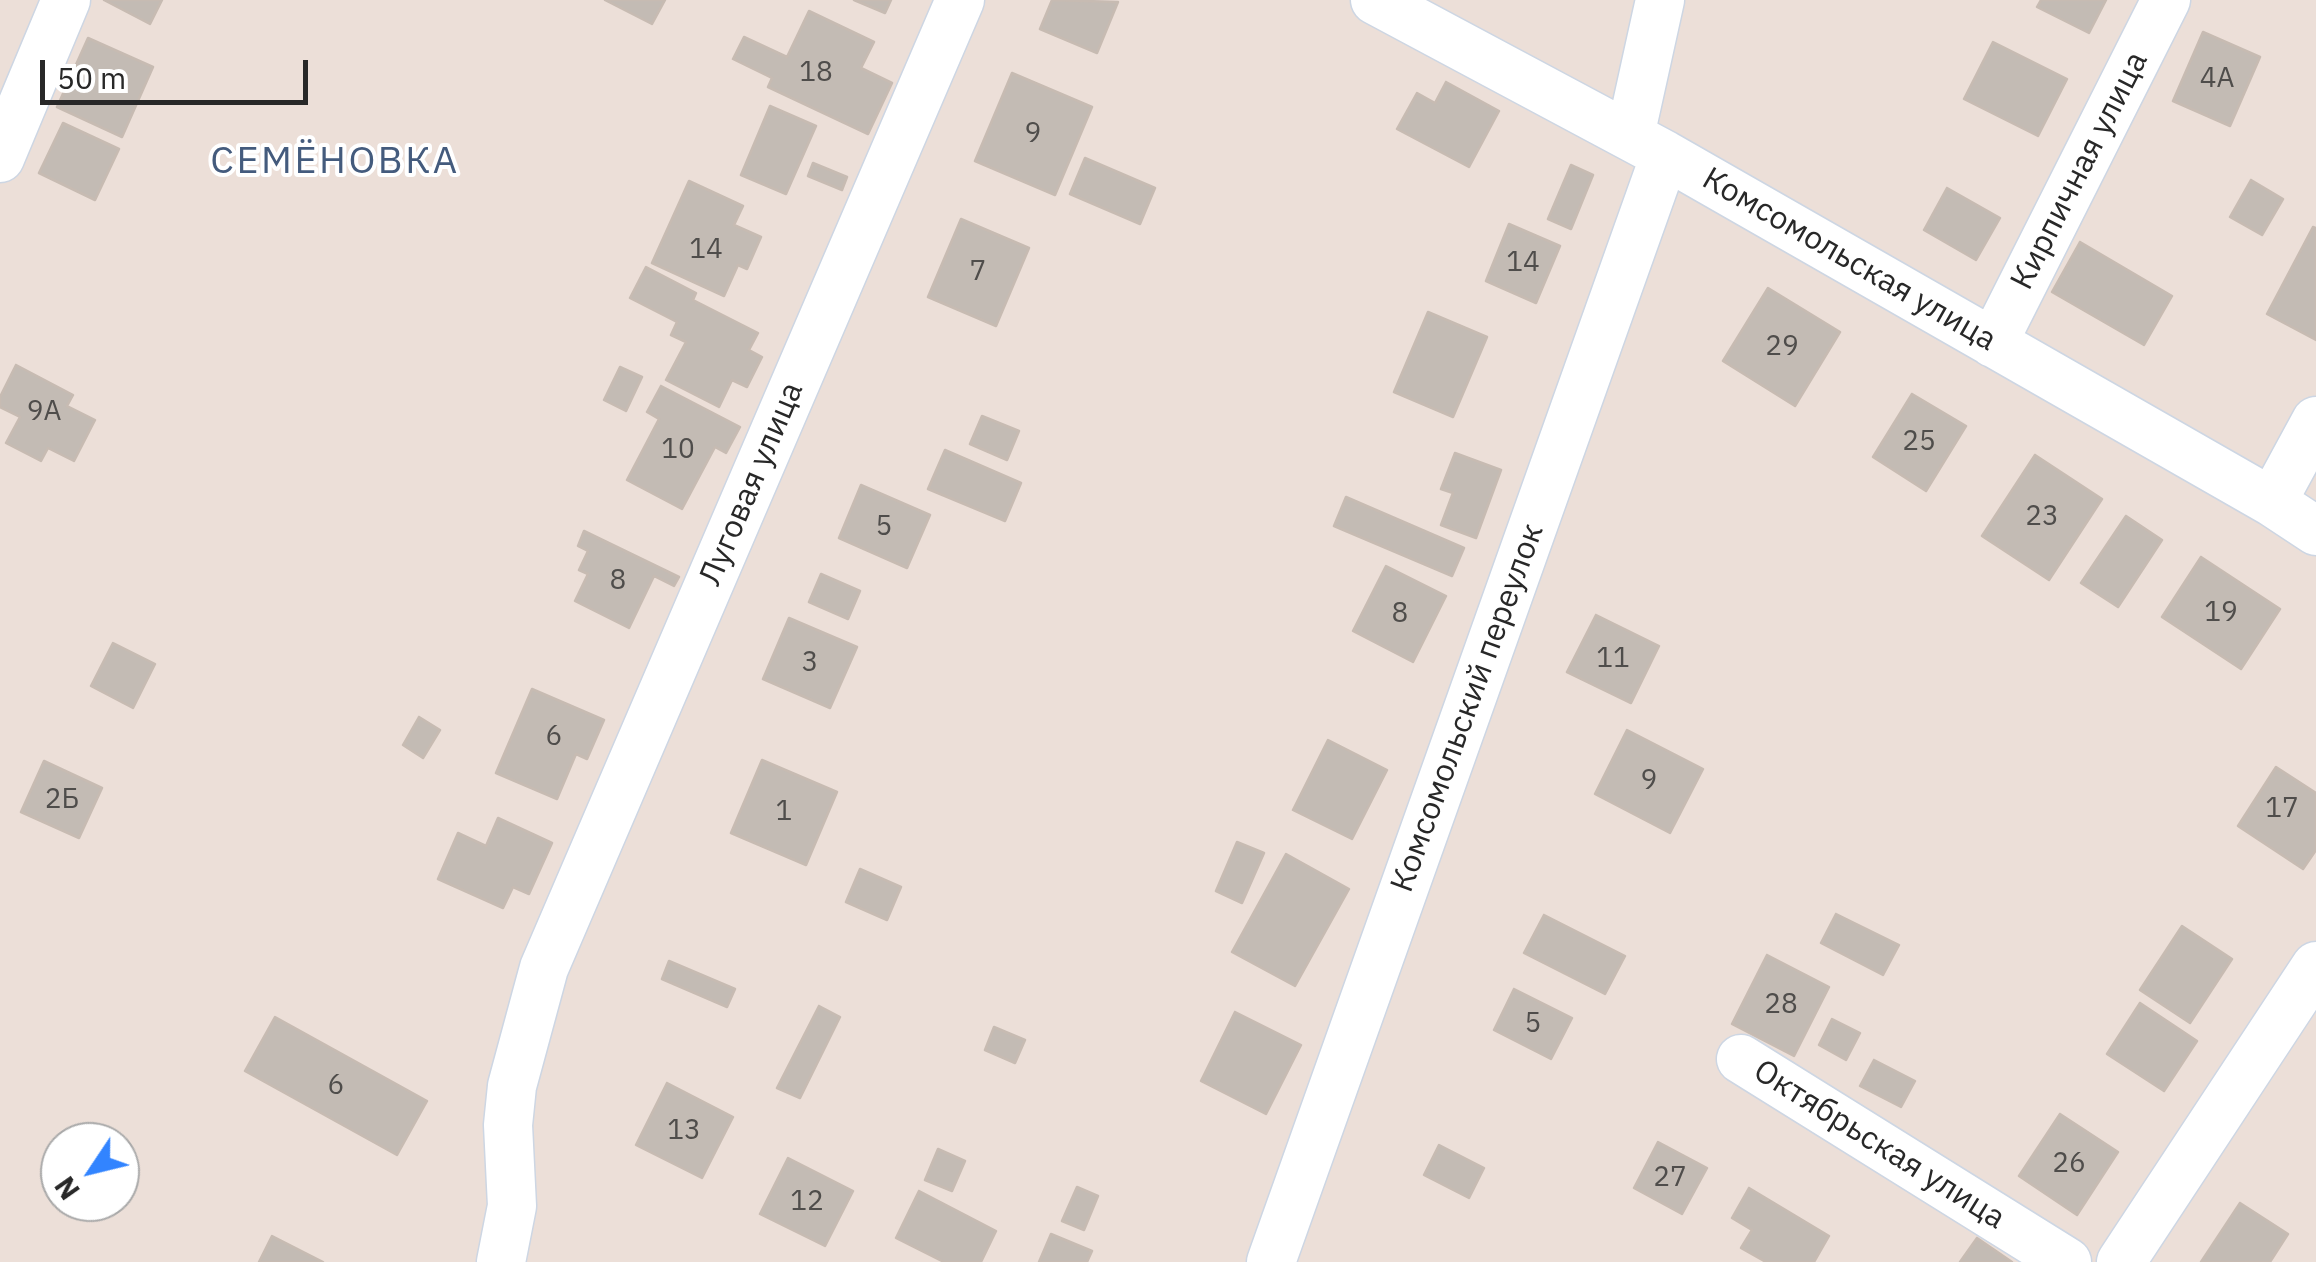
<!DOCTYPE html>
<meta charset="utf-8">
<style>
body{margin:0}
#map{position:relative;width:2316px;height:1262px;overflow:hidden;background:#ecdfd8;font-family:"IBM Plex Sans",sans-serif}
canvas{display:block}
.north{position:absolute;left:40px;top:1122px;width:100px;height:100px;box-sizing:border-box;background:#fff;border:2px solid #a9a9a9;border-radius:50%;rotate:235deg;font-size:28px;font-weight:700;line-height:40px;text-align:center;color:#282828}
.north::after{content:'';display:block;margin:auto;width:35px;height:45px;background:#3284ff;clip-path:polygon(50% 0,100% 100%,50% 72%,0 100%)}
.scale{position:absolute;left:40px;top:60px;width:268px;height:45px;box-sizing:border-box;border:5px solid #282828;border-top:0;padding-left:12px;font-size:30px;line-height:35px;white-space:nowrap;color:#282828;-webkit-text-stroke:8px #fff;paint-order:stroke}
</style>
<div id="map">
<canvas width="2316" height="1262"></canvas>
<div class="north">N</div>
<div class="scale">50 m</div>
</div>
<script>
const c = document.querySelector('canvas').getContext('2d');
c.lineJoin = 'round';
function fill(path, color) { c.fillStyle = color; c.fill(path, 'evenodd'); }
const shape = rows => new Path2D(rows.map(r => 'M' + r).join(''));
function strokePath(path, color, width, dash) { c.strokeStyle = color; c.lineWidth = width; c.lineCap = dash ? 'butt' : 'round'; c.setLineDash(dash || []); c.stroke(path); }
function write(font, color, halo, rows, align = 'center') {
  c.font = font + ' "IBM Plex Sans",sans-serif'; c.lineWidth = 8; c.setLineDash([]); c.textBaseline = 'middle'; c.strokeStyle = halo; c.fillStyle = color; for (const [text, x, y, turn = 0] of rows) {
    c.save(); c.translate(x, y); c.rotate((+turn || 0) * Math.PI / 180); c.textAlign = isNaN(turn) ? turn : align; if (halo) c.strokeText(text, 0, 0); c.fillText(text, 0, 0); c.restore();
  }
}
const building = shape([
 [104,0,162,0,150,24,104,0],
 [605,0,665,0,652,24,605,0],
 [854,0,891,0,885,13,854,0],
 [1052,0,1118,2,1097,53,1040,29,1052,0],
 [2041,0,2106,0,2089,33,2037,7,2041,0],
 [809,11,874,42,861,68,892,83,868,134,768,87,772,78,733,59,744,37,787,57,809,11],
 [2203,32,2260,57,2230,126,2173,101,2203,32],
 [88,38,153,67,122,137,57,107,88,38],
 [1993,42,2067,79,2038,136,1964,99,1993,42],
 [1012,73,1092,107,1055,195,975,161,1012,73],
 [1446,82,1499,111,1469,167,1397,129,1417,93,1435,103,1446,82],
 [770,106,816,126,786,194,741,175,770,106],
 [63,123,119,149,95,200,39,173,63,123],
 [1085,158,1155,188,1140,224,1070,194,1085,158],
 [813,163,847,177,842,190,808,176,813,163],
 [1571,165,1593,175,1571,229,1548,219,1571,165],
 [2251,180,2283,199,2262,235,2230,217,2251,180],
 [689,181,743,206,734,225,761,237,747,269,738,265,724,296,652,263,689,181],
 [1947,188,2000,218,1976,260,1924,230,1947,188],
 [961,219,1029,248,996,326,928,297,961,219],
 [1509,224,1560,246,1536,303,1486,281,1509,224],
 [2313,227,2316,228,2316,340,2267,314,2313,227],
 [2080,242,2172,296,2144,345,2052,292,2080,242],
 [646,267,696,293,693,300,758,333,749,350,762,357,747,387,732,380,719,407,666,380,686,342,671,335,677,322,630,298,646,267],
 [1768,288,1840,332,1795,406,1723,361,1768,288],
 [1428,312,1487,337,1453,417,1394,392,1428,312],
 [16,365,73,395,67,406,95,420,74,461,48,448,41,461,6,443,20,417,0,407,0,397,16,365],
 [620,367,642,377,626,411,604,400,620,367],
 [661,386,740,427,726,453,715,447,682,509,627,480,659,419,647,412,661,386],
 [1912,394,1966,426,1926,491,1873,457,1912,394],
 [982,416,1019,431,1007,460,970,444,982,416],
 [945,450,1021,483,1005,521,928,489,945,450],
 [1455,453,1501,470,1476,538,1441,525,1453,493,1441,489,1455,453],
 [2035,455,2102,499,2049,580,1982,536,2035,455],
 [861,485,930,515,907,568,839,538,861,485],
 [1346,497,1464,548,1452,576,1334,526,1346,497],
 [2126,516,2162,540,2118,607,2081,583,2126,516],
 [584,531,679,577,674,586,654,576,629,628,575,601,588,574,579,570,588,551,578,546,584,531],
 [2201,557,2280,609,2241,669,2162,617,2201,557],
 [1386,566,1446,596,1413,662,1353,631,1386,566],
 [821,574,860,591,848,619,809,602,821,574],
 [1596,615,1659,646,1631,703,1567,672,1596,615],
 [789,618,857,647,830,708,763,679,789,618],
 [113,643,155,664,133,708,91,686,113,643],
 [532,689,604,720,587,759,576,754,557,799,496,773,532,689],
 [419,717,440,730,423,758,403,745,419,717],
 [1627,730,1703,769,1670,833,1595,794,1627,730],
 [1328,740,1387,770,1352,839,1293,810,1328,740],
 [762,760,837,792,806,865,731,833,762,760],
 [44,761,102,788,79,838,21,812,44,761],
 [2276,767,2316,793,2316,850,2303,869,2238,826,2276,767],
 [498,818,552,843,529,894,513,887,503,908,438,879,458,833,486,846,498,818],
 [1237,842,1264,853,1242,903,1216,891,1237,842],
 [1286,854,1349,889,1295,986,1232,952,1286,854],
 [860,869,901,887,887,920,846,902,860,869],
 [1836,914,1899,945,1883,975,1821,943,1836,914],
 [1544,915,1625,956,1605,994,1524,953,1544,915],
 [2182,926,2232,959,2190,1023,2140,990,2182,926],
 [1767,955,1829,987,1794,1056,1732,1024,1767,955],
 [669,961,735,989,727,1007,662,979,669,961],
 [1514,989,1572,1018,1551,1059,1494,1030,1514,989],
 [2140,1003,2197,1041,2164,1091,2107,1054,2140,1003],
 [819,1006,840,1017,800,1098,777,1088,819,1006],
 [1235,1012,1301,1045,1266,1114,1201,1081,1235,1012],
 [275,1017,427,1101,397,1155,245,1071,275,1017],
 [1832,1019,1860,1033,1846,1060,1819,1045,1832,1019],
 [994,1027,1025,1040,1015,1063,985,1050,994,1027],
 [1874,1060,1915,1081,1901,1107,1860,1086,1874,1060],
 [667,1083,733,1117,702,1178,636,1145,667,1083],
 [2060,1114,2118,1152,2077,1215,2019,1176,2060,1114],
 [1658,1142,1707,1168,1682,1214,1634,1188,1658,1142],
 [1439,1145,1484,1168,1469,1198,1424,1175,1439,1145],
 [938,1149,965,1161,952,1191,925,1180,938,1149],
 [788,1158,853,1191,825,1246,760,1214,788,1158],
 [1077,1187,1098,1196,1084,1230,1062,1221,1077,1187],
 [1749,1188,1829,1236,1814,1262,1766,1262,1741,1248,1752,1230,1732,1218,1749,1188],
 [919,1191,996,1231,981,1262,944,1262,896,1238,919,1191],
 [2240,1203,2288,1234,2270,1262,2201,1262,2240,1203],
 [1051,1234,1092,1251,1087,1262,1039,1262,1051,1234],
 [272,1236,323,1262,259,1262,272,1236],
 [1977,1238,2012,1262,1960,1262,1977,1238]
]);
const minor = shape([
 [1375,0,1665,155,2272,502,2316,531],
 [1630,136,1660,0],
 [0,158,66,0],
 [1993,343,2166,0],
 [2272,502,2316,421],
 [1741,1059,2067,1262],
 [501,1262,512,1206,508,1125,512,1086,544,968,960,0],
 [1271,1262,1665,155],
 [2121,1262,2316,966]
]);
const numberNames = [
 ["18",816,73],
 ["4А",2217,79],
 ["9",1033,134],
 ["14",706,250],
 ["14",1523,263],
 ["7",978,272],
 ["29",1782,347],
 ["9А",44,412],
 ["25",1919,442],
 ["10",678,450],
 ["23",2042,517],
 ["5",884,527],
 ["8",618,581],
 ["19",2221,613],
 ["8",1400,614],
 ["11",1613,659],
 ["3",810,663],
 ["6",554,737],
 ["9",1649,781],
 ["2Б",62,800],
 ["17",2282,809],
 ["1",784,812],
 ["28",1781,1005],
 ["5",1533,1024],
 ["6",336,1086],
 ["13",684,1131],
 ["26",2069,1164],
 ["27",1670,1178],
 ["12",807,1202]
];
const streetNames = [
 ["Кирпичная улица",2080,171,-63],
 ["Комсомольская улица",1849,260,30],
 ["Луговая улица",752,484,-67],
 ["Комсомольский переулок",1468,708,-70],
 ["Октябрьская улица",1879,1145,32]
];
const quarterNames = [
 ["СЕМЁНОВКА",335,162]
];
fill(building, '#c3bbb4');
strokePath(building, '#c7bbb2', 2.5);
strokePath(minor, '#cdd6e3', 51);
strokePath(minor, '#fff', 48);
write('28px', '#4f4d4b', null, numberNames);
write('32px', '#282828', '#fff', streetNames);
c.letterSpacing = '2.5px';
write('38px', '#445b7d', '#fff', quarterNames);
c.letterSpacing = '0px';
</script>
